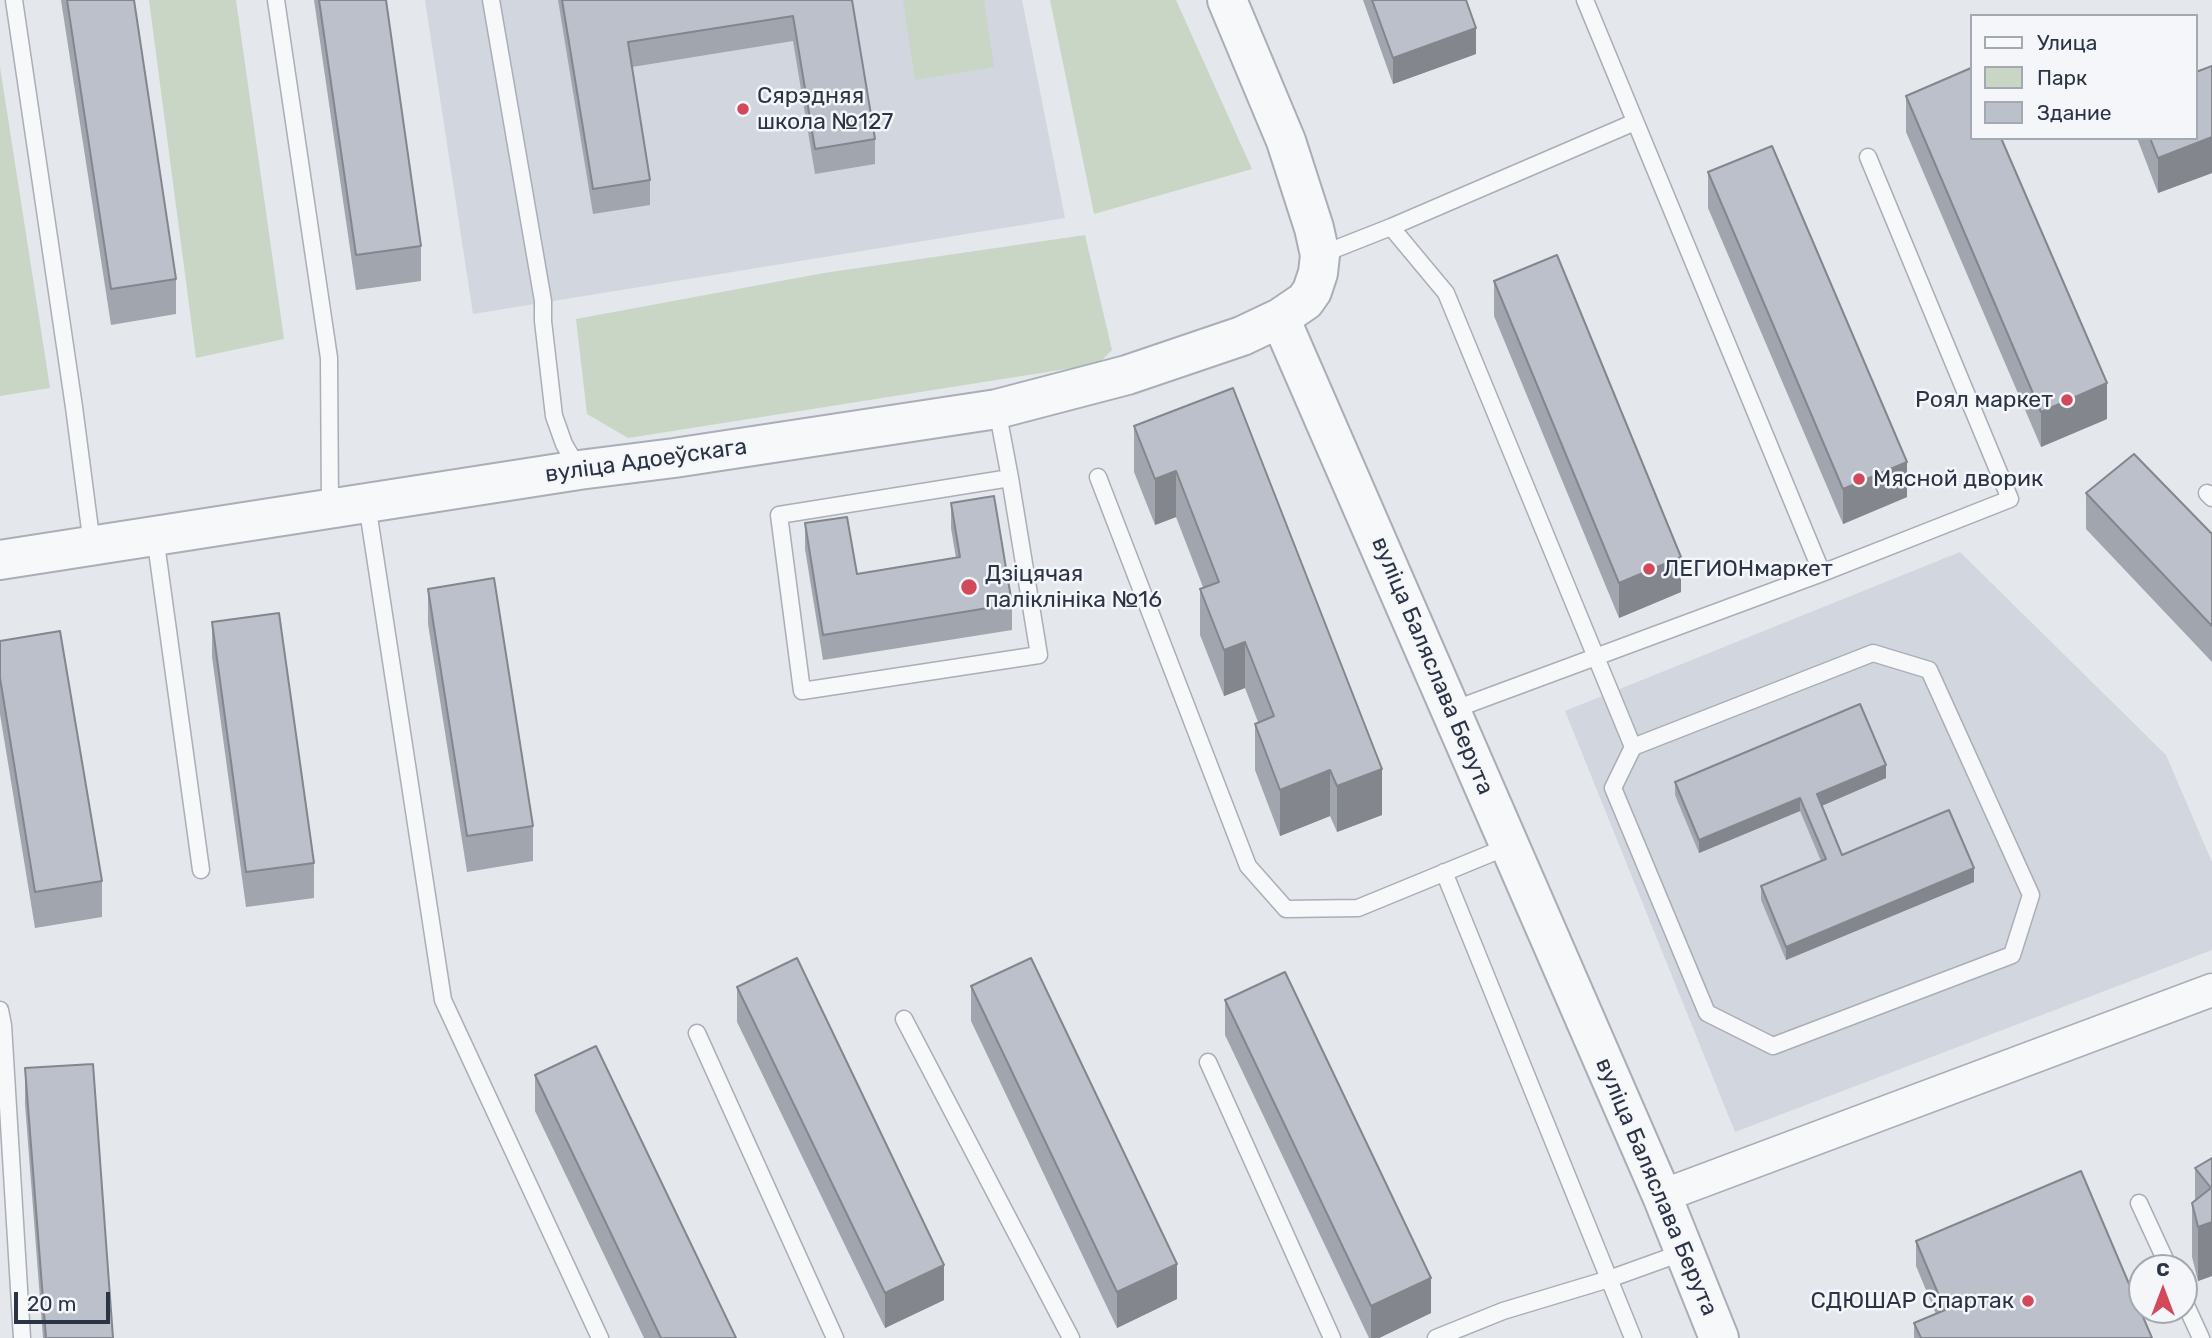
<!DOCTYPE html>
<meta charset="utf-8">
<style>
body{margin:0}
#map{position:relative;width:2212px;height:1338px;overflow:hidden;background:#e4e7ec;font-family:Rubik,sans-serif}
canvas{display:block}
.legend{position:absolute;left:1970px;top:14px;width:228px;height:126px;box-sizing:border-box;background:#f4f6f9;border:2px solid #a4a8b1;margin:0;padding:9px 12px;list-style:none;font-size:21px;color:#2b3445}
.legend li{display:flex;align-items:center;gap:14px;height:35px}
.legend b{width:35px;border:2px solid #a4a8b1}
.north{position:absolute;left:2128px;top:1254px;width:70px;height:70px;box-sizing:border-box;background:#f4f6f9;border:2px solid #a4a8b1;border-radius:50%;rotate:0deg;font-size:19px;font-weight:700;line-height:28px;text-align:center;color:#2b3445}
.north::after{content:'';display:block;margin:auto;width:24px;height:32px;background:#d1495b;clip-path:polygon(50% 0,100% 100%,50% 72%,0 100%)}
.scale{position:absolute;left:14px;top:1292px;width:96px;height:32px;box-sizing:border-box;border:4px solid #2b3445;border-top:0;padding-left:9px;font-size:21px;line-height:24px;white-space:nowrap;color:#2b3445;-webkit-text-stroke:5px #f4f6f9;paint-order:stroke}
</style>
<div id="map">
<canvas width="2212" height="1338"></canvas>
<ul class="legend">
<li><b style="height:9px;background:#f7f8fa"></b>Улица</li>
<li><b style="height:19px;background:#c9d6c5"></b>Парк</li>
<li><b style="height:19px;background:#bbc0ca"></b>Здание</li>
</ul>
<div class="north">С</div>
<div class="scale">20 m</div>
</div>
<script>
const c = document.querySelector('canvas').getContext('2d');
c.lineJoin = 'round';
function fill(path, color) { c.fillStyle = color; c.fill(path, 'evenodd'); }
const shape = rows => new Path2D(rows.map(r => 'M' + r).join(''));
function strokePath(path, color, width, dash) { c.strokeStyle = color; c.lineWidth = width; c.lineCap = dash ? 'butt' : 'round'; c.setLineDash(dash || []); c.stroke(path); }
function write(font, color, halo, rows, align = 'center') {
  c.font = font + ' Rubik,sans-serif'; c.lineWidth = 5; c.setLineDash([]); c.textBaseline = 'middle'; c.strokeStyle = halo; c.fillStyle = color; for (const [text, x, y, turn = 0] of rows) {
    c.save(); c.translate(x, y); c.rotate((+turn || 0) * Math.PI / 180); c.textAlign = isNaN(turn) ? turn : align; if (halo) c.strokeText(text, 0, 0); c.fillText(text, 0, 0); c.restore();
  }
}
const built = shape([
 [425,0,1022,0,1065,218,473,314],
 [1960,552,2166,755,2212,862,2212,950,1735,1132,1565,711]
]);
const green = shape([
 [149,0,236,0,284,339,196,358],
 [903,0,984,0,994,67,915,80],
 [1050,0,1176,0,1252,169,1094,214],
 [0,67,50,388,0,396],
 [1085,235,1112,350,1098,364,628,438,587,414,576,319,824,273]
]);
const service = shape([
 [14,0,74,407,92,545],
 [276,0,329,358,330,508],
 [491,0,543,301,543,321,554,416,564,444,579,470],
 [1585,0,1822,573],
 [1391,227,1446,293,1633,747,1613,788,1707,1013,1773,1046,2012,955,2031,895,1929,670,1873,653,1633,747],
 [1320,255,1391,227,1635,122],
 [997,409,1010,478],
 [1098,477,1248,866,1286,909,1358,908,1509,846],
 [1010,478,1039,655,802,691,779,515,1010,478],
 [2207,493,2212,498],
 [367,504,443,1000,600,1338],
 [155,536,201,870],
 [1450,711,1822,573,2010,499,1868,157],
 [1444,872,1633,1338],
 [0,1010,3,1025,22,1338],
 [904,1019,1071,1338],
 [697,1033,835,1338],
 [1208,1062,1332,1338],
 [2139,1203,2169,1268],
 [2184,1301,2201,1338],
 [1436,1338,1503,1311,1609,1279,1684,1252]
]);
const minor = shape([
 [1662,1196,2212,990]
]);
const tertiary = shape([
 [1227,0,1286,141,1314,228,1320,255,1318,273,1312,291,1305,301,1280,318,1662,1196,1719,1338],
 [0,560,579,470,674,458,997,409,1127,375,1242,336,1280,318]
]);
const wall = shape([
 [61,0,134,0,176,279,176,314,111,325],
 [314,0,386,0,421,246,421,281,356,290],
 [558,0,852,0,875,139,875,164,815,174,793,41,632,67,650,180,650,205,593,214],
 [1363,0,1466,0,1476,54,1393,84],
 [2212,66,2212,173,2158,193,2137,138,2196,138],
 [1906,96,2107,419,2041,447,1906,132],
 [1708,172,1907,497,1843,524,1708,208],
 [1494,281,1681,592,1619,618,1494,316],
 [1233,388,1382,815,1337,832,1330,816,1280,836,1255,770,1255,724,1258,722,1245,688,1224,696,1200,635,1200,589,1203,587,1176,517,1155,525,1134,472,1134,426],
 [2086,493,2212,534,2212,662,2086,529],
 [951,503,1012,604,1012,630,823,660,805,549,805,523,857,574,956,558,951,528],
 [428,589,533,826,533,861,467,872,428,624],
 [212,622,314,863,314,898,246,907,212,657],
 [0,641,102,881,102,917,35,928,0,714],
 [1886,778,1821,806,1842,855,1974,882,1786,960,1761,900,1761,886,1821,861,1800,811,1699,853,1675,795,1675,782],
 [971,986,1177,1299,1117,1328,971,1021],
 [737,987,944,1300,885,1328,737,1022],
 [1225,1000,1431,1313,1379,1338,1369,1338,1225,1035],
 [25,1068,113,1338,43,1338,25,1104],
 [535,1075,736,1338,644,1338,535,1111],
 [2212,1158,2212,1276,2198,1281,2192,1257,2192,1203,2195,1201,2195,1168],
 [1916,1241,2152,1338,1914,1338,1914,1323,1936,1314,1916,1266]
]);
const shadedWall = shape([
 [1476,28,1476,54,1393,84,1393,58],
 [2212,137,2212,173,2158,193,2158,158],
 [2107,383,2107,419,2041,447,2041,412],
 [1907,462,1907,497,1843,524,1843,489],
 [1176,471,1176,517,1155,525,1155,479],
 [1681,557,1681,592,1619,618,1619,583],
 [1245,642,1245,688,1224,696,1224,650],
 [1886,765,1886,778,1817,808,1817,794],
 [1382,769,1382,815,1337,832,1337,786],
 [1330,770,1330,816,1280,836,1280,790],
 [1800,798,1800,811,1699,853,1699,840],
 [1974,868,1974,882,1786,960,1786,947],
 [2212,1222,2212,1276,2198,1281,2198,1227],
 [1177,1264,1177,1299,1117,1328,1117,1292],
 [944,1265,944,1300,885,1328,885,1293],
 [1431,1278,1431,1313,1379,1338,1371,1338,1371,1306]
]);
const building = shape([
 [67,0,134,0,176,279,111,289,67,0],
 [319,0,386,0,421,246,356,255,319,0],
 [562,0,852,0,875,139,815,149,793,16,628,42,650,180,593,189,562,0],
 [1372,0,1466,0,1476,28,1393,58,1372,0],
 [2212,66,2212,137,2158,158,2150,138,2196,138,2196,72,2212,66],
 [1971,68,1972,71,1972,138,2001,138,2107,383,2041,412,1906,96,1971,68],
 [1772,146,1907,462,1843,489,1708,172,1772,146],
 [1557,255,1681,557,1619,583,1494,281,1557,255],
 [1233,388,1382,769,1337,786,1330,770,1280,790,1255,724,1274,716,1245,642,1224,650,1200,589,1219,582,1176,471,1155,479,1134,426,1233,388],
 [2134,454,2212,534,2212,626,2086,493,2134,454],
 [994,496,1012,604,823,635,805,523,847,517,857,574,960,557,951,503,994,496],
 [494,578,533,826,467,836,428,589,494,578],
 [279,613,314,863,246,872,212,622,279,613],
 [60,631,102,881,35,892,0,678,0,641,60,631],
 [1860,704,1886,765,1817,794,1842,855,1949,810,1974,868,1786,947,1761,886,1826,859,1800,798,1699,840,1675,782,1860,704],
 [797,958,944,1265,885,1293,737,987,797,958],
 [1031,958,1177,1264,1117,1292,971,986,1031,958],
 [1285,972,1431,1278,1371,1306,1225,1000,1285,972],
 [596,1046,736,1338,661,1338,535,1075,596,1046],
 [93,1064,113,1338,46,1338,25,1068,93,1064],
 [2212,1158,2212,1222,2198,1227,2192,1203,2211,1188,2195,1168,2212,1158],
 [2081,1171,2152,1338,1921,1338,1914,1323,1945,1310,1916,1241,2081,1171]
]);
const markers = [
 [743,109,7,"#d1495b"],
 [2067,400,7,"#d1495b"],
 [1859,479,7,"#d1495b"],
 [1649,569,7,"#d1495b"],
 [969,587,9,"#d1495b"],
 [2028,1301,7,"#d1495b"]
];
const poiNames = [
 ["Сярэдняя",757,96],
 ["школа №127",757,122],
 ["Роял маркет",2053,400,"right"],
 ["Мясной дворик",1873,479],
 ["ЛЕГИОНмаркет",1663,569],
 ["Дзіцячая",985,574],
 ["паліклініка №16",985,600],
 ["СДЮШАР Спартак",2014,1301,"right"]
];
const streetNames = [
 ["вуліца Адоеўскага",646,461,-8],
 ["вуліца Баляслава Берута",1432,666,67],
 ["вуліца Баляслава Берута",1656,1187,67]
];
fill(built, '#d2d6de');
fill(green, '#c9d6c5');
strokePath(service, '#a9aeb7', 19);
strokePath(minor, '#a9aeb7', 35);
strokePath(tertiary, '#a9aeb7', 42);
strokePath(service, '#f7f8fa', 16);
strokePath(minor, '#f7f8fa', 32);
strokePath(tertiary, '#f7f8fa', 38);
fill(wall, '#a1a5ae');
fill(shadedWall, '#83868d');
fill(building, '#bbc0ca');
strokePath(building, '#83868d', 2);
for (const [x, y, r, color] of markers) { const dot = new Path2D(); dot.arc(x, y, r, 0, 2 * Math.PI); c.fillStyle = color; c.fill(dot); strokePath(dot, '#f4f6f9', 2.5); }
write('23px', '#2b3445', '#f4f6f9', poiNames, 'left');
write('23px', '#2b3445', '#f4f6f9', streetNames);
</script>
